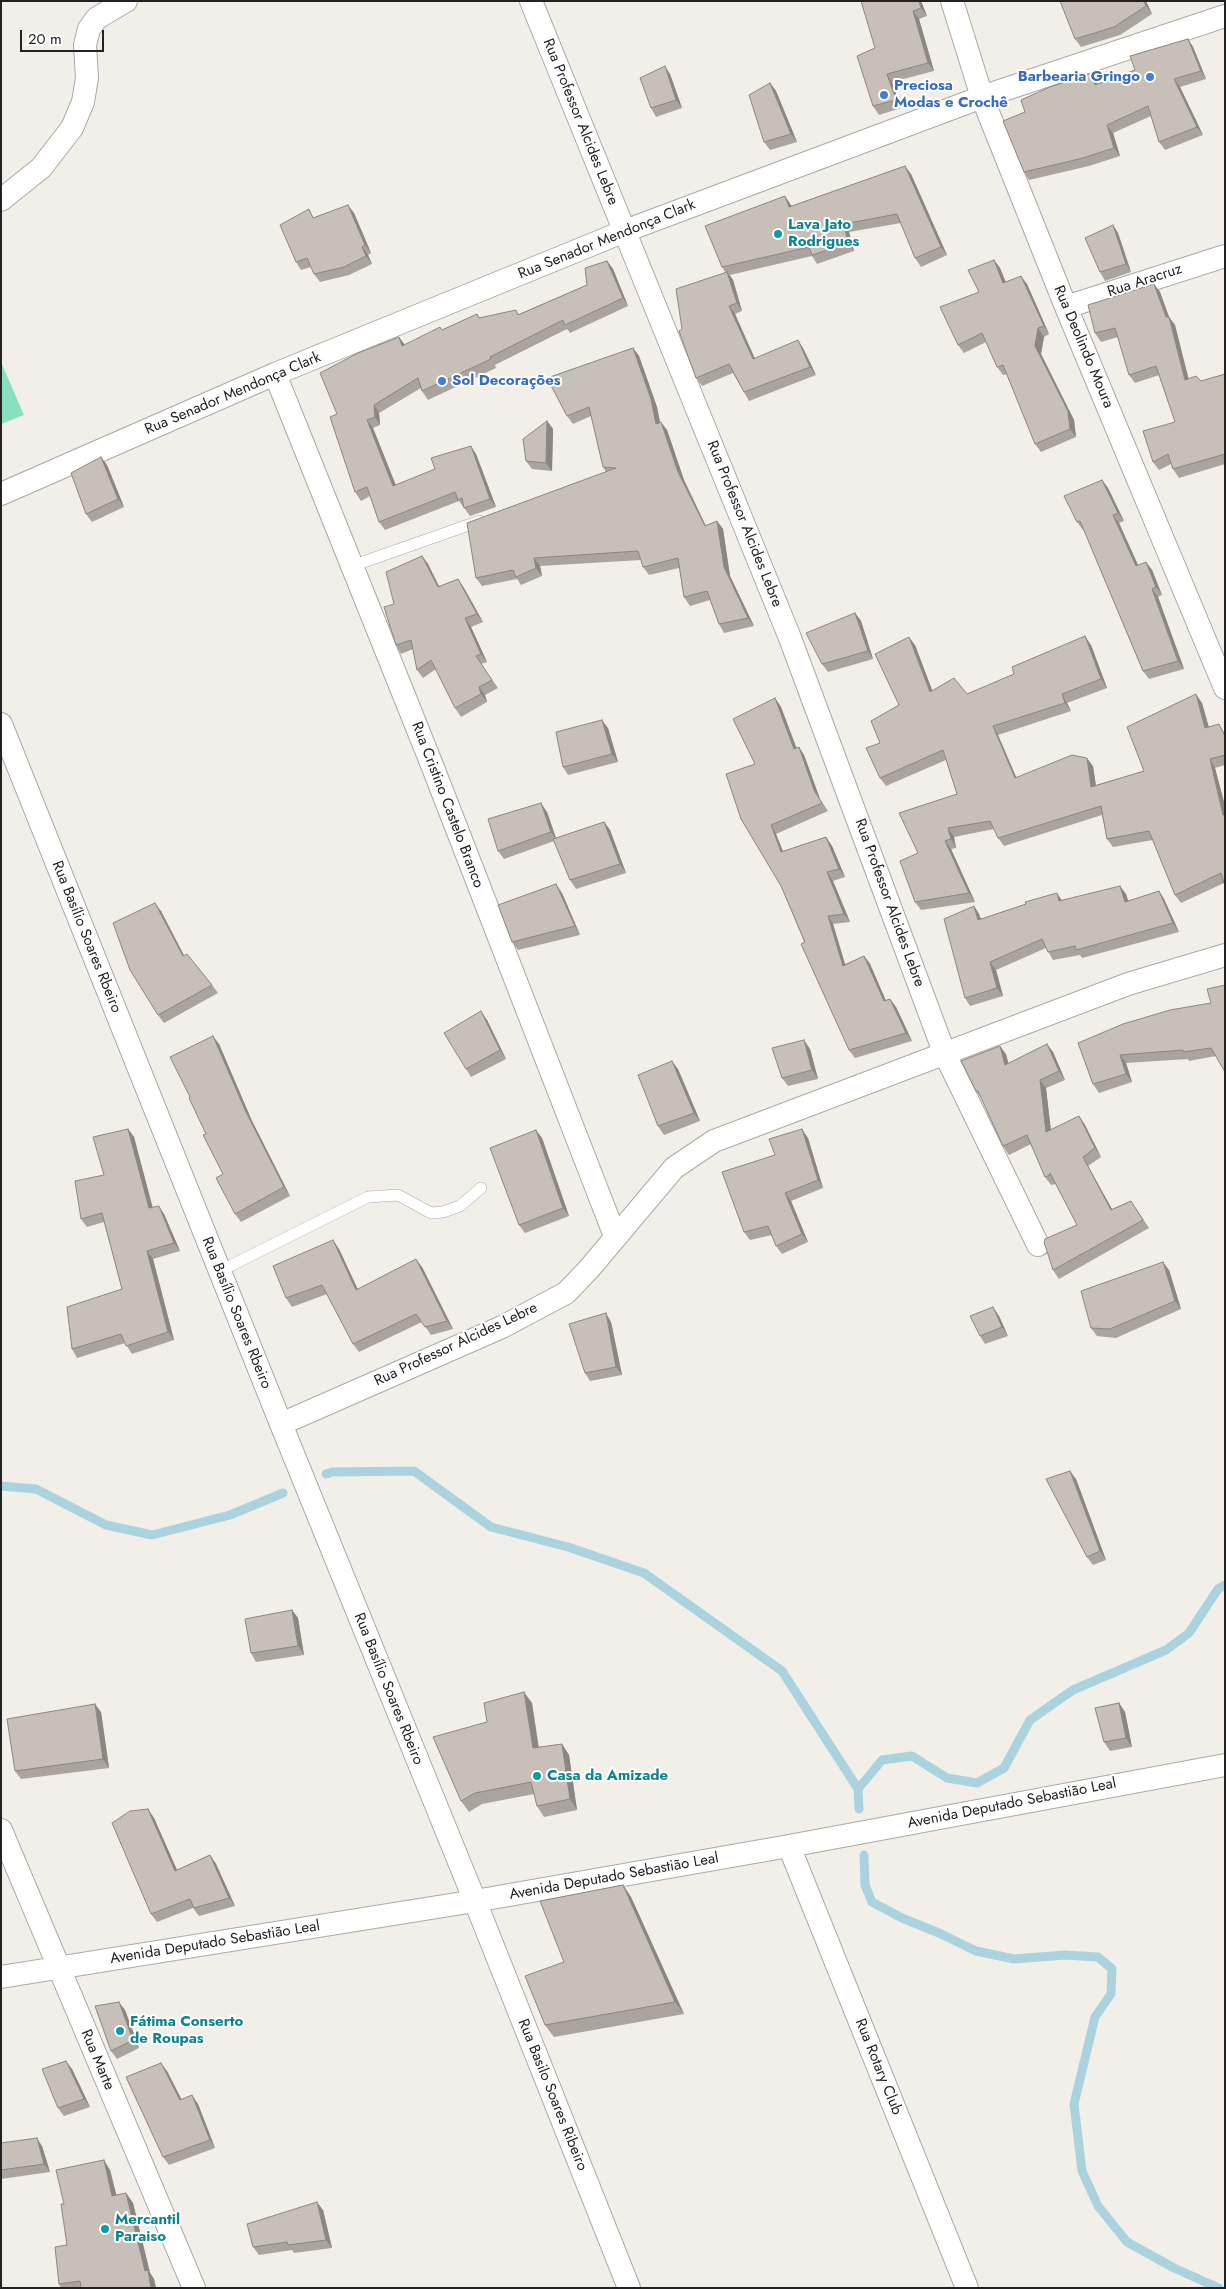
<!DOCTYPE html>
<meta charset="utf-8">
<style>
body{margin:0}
#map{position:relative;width:1226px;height:2289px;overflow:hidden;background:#f2efe9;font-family:Jost,sans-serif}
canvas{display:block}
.frame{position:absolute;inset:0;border:2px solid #222;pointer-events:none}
.scale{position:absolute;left:20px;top:30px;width:84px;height:22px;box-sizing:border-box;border:2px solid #222;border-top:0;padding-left:6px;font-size:15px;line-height:18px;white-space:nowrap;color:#222;-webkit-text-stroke:4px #fff;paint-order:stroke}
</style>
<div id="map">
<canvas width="1226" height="2289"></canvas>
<div class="frame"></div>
<div class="scale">20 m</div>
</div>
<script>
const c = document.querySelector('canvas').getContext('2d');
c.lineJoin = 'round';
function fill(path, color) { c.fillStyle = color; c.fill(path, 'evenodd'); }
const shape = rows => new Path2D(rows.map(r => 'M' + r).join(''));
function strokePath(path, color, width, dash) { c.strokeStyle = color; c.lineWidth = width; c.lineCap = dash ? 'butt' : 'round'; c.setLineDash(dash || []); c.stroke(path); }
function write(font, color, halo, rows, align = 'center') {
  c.font = font + ' Jost,sans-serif'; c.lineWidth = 4; c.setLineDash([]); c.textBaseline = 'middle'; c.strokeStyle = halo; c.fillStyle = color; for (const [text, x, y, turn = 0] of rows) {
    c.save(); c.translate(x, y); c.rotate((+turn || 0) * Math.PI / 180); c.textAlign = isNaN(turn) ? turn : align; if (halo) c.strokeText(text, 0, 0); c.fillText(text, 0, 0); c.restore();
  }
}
const pitch = shape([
 [1,362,24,415,1,424]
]);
const stream = shape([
 [326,1474,332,1472,414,1471,491,1527,568,1547,644,1573,782,1671,858,1789,859,1809],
 [1,1486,36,1489,106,1525,152,1535,230,1515,283,1493],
 [858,1789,882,1760,912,1756,947,1778,977,1783,1004,1768,1030,1720,1073,1690,1166,1650,1189,1633,1218,1589,1225,1585],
 [864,1855,865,1885,872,1902,902,1918,939,1933,976,1951,1014,1959,1065,1955,1098,1957,1112,1969,1111,1994,1095,2017,1074,2104,1082,2171,1098,2206,1127,2242,1174,2268,1219,2288]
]);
const lane = shape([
 [352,566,480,521],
 [220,1271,368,1197,398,1195,431,1213,443,1212,460,1206,481,1188]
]);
const street = shape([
 [531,1,790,638,944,1052,1038,1245],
 [952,1,982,97,1066,307,1225,688],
 [1,200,41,168,72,128,83,102,87,78,85,45,89,29,97,18,126,1],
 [1066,307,1225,256],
 [275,374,432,765,615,1236],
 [1,494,275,374,625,231,982,97,1225,16],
 [1,724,281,1424,475,1901,629,2288],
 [281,1424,502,1327,566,1293,589,1269,674,1168,714,1141,1128,984,1225,955],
 [1,1830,194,2288],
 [789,1846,967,2288],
 [1,1977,475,1901,789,1846,1225,1765]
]);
const wall = shape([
 [921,1,927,16,919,19,934,71,892,82,901,108,879,115,873,106,875,48],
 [1146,1,1152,14,1120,35,1081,47,1075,39],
 [1188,39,1193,47,1206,79,1180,87,1203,135,1165,150,1159,142,1151,116,1113,133,1120,156,1089,166,1029,180,1024,172,1025,112,1096,81,1097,84,1135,70],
 [670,74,682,108,656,117,651,108],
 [770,83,776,91,797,142,770,150,764,142],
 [911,174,947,255,921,267,915,258,901,223,849,232,854,251,817,264,812,256,730,275,733,280,742,311,735,314,755,359,803,348,816,375,749,401,744,392,733,373,702,386,696,378,682,329,725,272,722,267,791,205,792,207],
 [354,213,371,253,368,255,372,264,349,275,320,282,314,274,311,267,301,270,296,262,315,217],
 [1113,225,1118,233,1131,272,1105,281,1100,272],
 [994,260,1000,268,1006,282,1027,284,1049,334,1044,337,1041,354,1074,420,1076,437,1041,452,1035,444,1007,374,1003,375,997,367,986,342,964,353,958,345,979,292],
 [607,261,613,269,628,306,570,333,567,329,495,365,496,368,428,400,422,391,421,388,379,413,380,425,373,428,396,485,476,454,496,507,470,516,459,501,385,530,379,522,370,496,361,501,355,492,337,414,399,337,404,345,442,330,477,314,480,318,519,314,587,285],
 [1154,284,1160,292,1169,317,1175,325,1188,379,1201,381,1225,374,1225,464,1179,478,1173,469,1171,464,1159,470,1153,462,1175,422,1159,375,1135,383,1129,375,1118,337,1101,342,1095,333],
 [633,348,639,356,657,407,660,422,667,430,684,480,706,526,717,521,723,529,730,576,754,626,724,633,719,624,710,600,690,606,684,597,679,568,649,575,643,567,641,560,540,566,542,576,521,585,517,579,482,586,476,578,606,472,603,467,591,416,573,424,567,416],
 [547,421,553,429,552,471,532,469,526,461],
 [101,457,107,465,124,507,92,522,86,514],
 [1102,480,1108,488,1124,521,1119,523,1138,565,1146,562,1152,570,1162,595,1158,597,1184,669,1149,679,1143,671,1084,530,1083,530,1077,522],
 [422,556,428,564,439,586,458,579,464,588,483,622,471,627,487,662,481,664,498,688,485,695,487,702,461,717,455,708,436,669,423,678,417,670,413,649,401,654,396,645],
 [855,613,861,621,873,659,828,672,822,664],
 [915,645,932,691,967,694,1091,645,1107,688,1067,703,1071,711,998,735,1016,777,1093,766,1096,785,1144,771,1202,703,1209,727,1225,732,1225,765,1215,768,1225,806,1225,886,1224,883,1181,903,1175,895,1153,840,1113,847,1107,839,1102,815,1004,846,998,838,994,829,954,837,956,848,951,849,975,902,921,910,915,902,918,853,957,794,946,760,886,786,880,778,880,743,899,705],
 [775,698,781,707,796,748,799,747,804,755,820,799,828,811,776,834,783,852,826,837,832,846,845,877,833,881,850,922,833,924,845,964,864,956,870,964,886,1001,890,999,896,1007,912,1041,855,1058,849,1050,781,886,755,764],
 [608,728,618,762,568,775,563,767],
 [547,812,556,838,604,822,610,830,626,873,576,889,570,880,554,841,504,859,498,851],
 [1159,891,1164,899,1179,932,1082,958,1080,955,1053,960,1046,948,996,970,1003,996,970,1006,965,998,974,906,979,914,981,919,1062,900,1126,894,1128,901],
 [562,893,580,935,518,950,512,942],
 [161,911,184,956,212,985,218,993,164,1023,158,1015],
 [1225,985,1216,1056,1189,1061,1188,1059,1126,1063,1132,1082,1099,1093,1093,1084,1078,1043,1211,1003],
 [487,1020,506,1059,471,1077,466,1069],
 [219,1044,252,1121,290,1196,241,1222,235,1214,223,1174,190,1097],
 [810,1049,818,1079,788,1086,782,1078],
 [1053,1052,1065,1080,1046,1088,1051,1130,1079,1116,1085,1125,1101,1157,1088,1166,1112,1209,1131,1201,1149,1228,1059,1279,1053,1270,1077,1225,1056,1184,1051,1185,1045,1177,1031,1144,1009,1155,1003,1146,982,1099,976,1091,1006,1054,1008,1064],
 [678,1069,700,1121,664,1135,658,1126],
 [128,1129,134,1137,152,1207,164,1214,180,1251,153,1259,174,1340,132,1354,125,1343,77,1358,72,1349,122,1289,104,1222,87,1227,81,1219],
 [542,1138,569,1216,525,1233,519,1225],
 [808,1138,823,1188,791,1201,808,1242,782,1254,776,1246,772,1235,750,1240,744,1232,775,1155],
 [339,1249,357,1289,422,1267,453,1329,431,1335,422,1322,359,1352,353,1344,327,1294,292,1307,286,1298],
 [1169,1270,1181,1309,1116,1338,1097,1336,1091,1328],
 [999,1316,1008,1336,985,1344,980,1336],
 [611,1322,622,1375,590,1381,585,1373],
 [1076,1479,1106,1560,1093,1565,1087,1557],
 [292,1610,298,1618,304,1655,256,1662,251,1653],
 [532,1703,539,1747,562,1744,569,1755,577,1810,544,1817,537,1806,534,1794,482,1804,469,1812,461,1801,487,1722],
 [1119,1703,1125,1712,1132,1747,1110,1751,1104,1742],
 [101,1712,109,1768,21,1779,15,1771],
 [148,1809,154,1818,177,1870,210,1855,216,1864,235,1906,199,1916,193,1908,157,1922,151,1914],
 [623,1885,631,1897,684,2014,554,2037,545,2025,564,1962],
 [125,2010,139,2048,117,2059,111,2051],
 [72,2069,90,2107,64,2116,58,2108],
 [167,2071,181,2099,198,2104,215,2148,169,2165,163,2157],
 [1,2143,42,2146,50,2172,1,2179],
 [110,2170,116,2195,126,2193,133,2203,150,2273,154,2279,156,2288,61,2288,59,2284,67,2245,64,2204],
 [323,2210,332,2248,294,2253,292,2250,259,2255,253,2247]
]);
const shadedWall = shape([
 [919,1,921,1,927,16,921,8],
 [1144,1,1146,1,1152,14,1146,6],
 [913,11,919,19,934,71,928,63],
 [1188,39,1193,47,1206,79,1201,71],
 [665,66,670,74,682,108,676,100],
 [1091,73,1096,81,1100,93,1095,85],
 [887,74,892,82,901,108,896,100],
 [1174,79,1180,87,1203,135,1197,127],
 [770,83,776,91,797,142,791,134],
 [1107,125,1113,133,1120,156,1114,148],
 [905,166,911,174,947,255,941,247],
 [785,196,791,205,795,216,789,207],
 [348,205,354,213,371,253,365,245],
 [844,224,849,232,854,251,848,243],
 [1113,225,1118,233,1131,272,1126,264],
 [362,247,368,255,372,264,366,256],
 [994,260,1000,268,1009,291,1003,283],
 [607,261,613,269,628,306,623,298],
 [727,272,733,280,742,311,737,303],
 [1021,276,1027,284,1049,334,1044,326],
 [1154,284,1160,292,1169,317,1175,325,1191,388,1185,380,1166,317],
 [729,306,735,314,759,368,753,359],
 [1038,328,1044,337,1041,354,1074,420,1076,437,1070,429,1035,346],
 [399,337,405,345,402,346],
 [798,340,803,348,816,375,810,367],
 [633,348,639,356,657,407,662,432,656,424],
 [374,405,379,413,380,425,375,417],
 [367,420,373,428,399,494,393,486],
 [547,421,553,429,552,471,546,463],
 [661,422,667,430,684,480,710,535,705,526,678,472],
 [471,446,476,454,496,507,490,499],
 [101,457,107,465,124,507,118,499],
 [1102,480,1108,488,1124,521,1118,513],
 [1113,515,1119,523,1142,574,1136,566],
 [717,521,723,529,730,576,754,626,748,618,724,567],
 [422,556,428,564,443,595,438,587],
 [534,558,540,566,542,576,536,568],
 [1146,562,1152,570,1162,595,1156,587],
 [458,579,464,588,483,622,477,614],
 [1152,589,1158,597,1184,669,1178,661],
 [855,613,861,621,873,659,868,651],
 [465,618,471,627,487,662,481,654],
 [1085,636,1091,645,1107,688,1101,679],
 [909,637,915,645,936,700,930,692],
 [479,687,485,695,487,702,481,694],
 [1062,694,1067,703,1071,711,1065,703],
 [1196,694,1202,703,1211,736,1205,728],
 [775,698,781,707,800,757,794,749],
 [602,720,608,728,618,762,612,754],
 [993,726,998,735,1020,786,1015,778],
 [799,747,804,755,820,799,814,790],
 [1087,758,1093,766,1097,795,1091,787],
 [1210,759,1215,768,1225,806,1225,817,1223,815],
 [541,803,547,812,557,841,551,832],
 [604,822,610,830,626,873,620,864],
 [771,825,776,834,787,861,781,852],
 [948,828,954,837,956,848,951,839],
 [826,837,832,846,845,877,839,869],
 [945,841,951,849,975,902,969,893],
 [827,872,833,881,850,922,844,914],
 [556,884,562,893,580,935,575,926],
 [1120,886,1126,894,1131,910,1125,902],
 [1159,891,1164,899,1179,932,1173,923],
 [1057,893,1063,902,1059,901],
 [155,903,161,911,189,965,183,956],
 [974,906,979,914,984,928,978,920],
 [828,916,833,924,848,974,843,966],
 [864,956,870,964,890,1010,884,1001],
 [990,962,996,970,1003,996,997,988],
 [890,999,896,1007,912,1041,906,1033],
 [481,1011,487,1020,506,1059,500,1050],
 [213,1036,219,1044,252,1121,290,1196,284,1187,246,1112],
 [804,1040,810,1049,818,1079,812,1070],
 [1047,1044,1053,1052,1065,1080,1059,1071],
 [1000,1046,1006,1054,1011,1073,1005,1065],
 [1120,1055,1126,1063,1132,1082,1126,1074],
 [672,1061,678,1069,700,1121,694,1113],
 [1040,1080,1046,1088,1052,1141,1046,1132],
 [1079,1116,1085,1125,1101,1157,1095,1148],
 [128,1129,134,1137,155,1216,149,1208],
 [802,1129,808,1138,823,1188,818,1180],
 [536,1130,542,1138,569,1216,563,1208],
 [1083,1157,1088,1166,1117,1218,1111,1210],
 [785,1193,791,1201,808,1242,802,1234],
 [159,1206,164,1214,180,1251,174,1243],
 [333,1240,339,1249,362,1298,356,1290],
 [147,1251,153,1259,174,1340,168,1332],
 [416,1259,422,1267,453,1329,447,1321],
 [1163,1262,1169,1270,1181,1309,1175,1301],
 [993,1307,999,1316,1008,1336,1002,1327],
 [606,1313,611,1322,622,1375,616,1367],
 [1070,1471,1076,1479,1106,1560,1100,1551],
 [292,1610,298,1618,304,1655,298,1646],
 [524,1692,532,1703,540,1759,533,1748],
 [1119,1703,1125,1712,1132,1747,1126,1738],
 [95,1704,101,1712,109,1768,103,1759],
 [562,1744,569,1755,577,1810,570,1799],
 [148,1809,154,1818,181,1879,175,1871],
 [210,1855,216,1864,235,1906,229,1898],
 [623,1885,631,1897,684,2014,675,2002],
 [119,2002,125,2010,139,2048,133,2040],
 [66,2061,72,2069,90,2107,84,2099],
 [161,2063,167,2071,186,2108,180,2100],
 [192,2095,198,2104,215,2148,210,2140],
 [37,2138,42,2146,50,2172,44,2164],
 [104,2160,110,2170,119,2205,112,2196],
 [126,2193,133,2203,150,2273,154,2279,156,2288,151,2288,145,2271],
 [317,2202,323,2210,332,2248,326,2240]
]);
const building = shape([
 [861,1,919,1,921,8,913,11,928,63,887,74,896,100,873,106,857,56,875,48,861,1],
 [1060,1,1144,1,1146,6,1114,27,1075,39,1060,1],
 [1188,39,1201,71,1174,79,1197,127,1159,142,1148,106,1107,125,1114,148,1083,158,1024,172,1003,121,1025,112,1021,100,1050,87,1091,73,1095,85,1135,70,1130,56,1188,39],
 [665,66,676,100,651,108,640,78,665,66],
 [770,83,791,134,764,142,749,95,770,83],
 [905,166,941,247,915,258,897,214,844,224,848,243,812,255,809,247,722,267,705,226,785,196,789,207,905,166],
 [348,205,365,245,362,247,366,256,344,267,314,274,307,258,296,262,280,225,309,209,313,218,348,205],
 [1113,225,1126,264,1100,272,1085,238,1113,225],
 [994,260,1003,283,1021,276,1044,326,1038,328,1035,346,1068,411,1070,429,1035,444,1003,365,997,367,982,333,958,345,940,307,979,292,968,270,994,260],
 [607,261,623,298,565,325,563,320,490,357,491,359,422,391,418,378,374,405,375,417,367,420,393,486,435,469,431,458,471,446,490,499,464,508,462,498,458,500,455,492,379,522,367,487,355,492,330,417,337,414,320,373,358,353,399,337,402,346,440,327,442,330,477,314,479,318,516,310,518,315,587,285,585,268,607,261],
 [727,272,737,303,729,306,753,359,798,340,810,367,744,392,729,364,696,378,679,331,682,329,676,289,727,272],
 [1154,284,1166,317,1169,317,1185,380,1196,376,1201,381,1225,374,1225,454,1173,469,1168,454,1153,462,1143,431,1175,422,1156,366,1129,375,1115,328,1095,333,1088,305,1154,284],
 [633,348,651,399,656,424,661,422,678,472,705,526,717,521,724,567,748,618,719,624,707,591,684,597,678,558,643,567,638,551,534,558,536,568,516,577,513,570,476,578,467,523,616,468,603,467,589,407,567,416,547,378,633,348],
 [547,421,546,463,526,461,523,439,547,421],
 [101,457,118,499,86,514,71,473,101,457],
 [1102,480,1118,513,1113,515,1136,566,1146,562,1156,587,1152,589,1178,661,1143,671,1080,521,1077,522,1064,496,1102,480],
 [422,556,438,587,458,579,477,614,465,618,481,654,476,656,492,680,479,687,481,694,455,708,431,660,417,670,411,640,396,645,384,607,394,604,386,572,422,556],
 [855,613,868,651,822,664,806,633,855,613],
 [1085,636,1101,679,1062,694,1065,703,993,726,1015,778,1072,755,1087,758,1091,787,1144,771,1127,727,1196,694,1205,728,1219,724,1225,736,1225,755,1210,759,1223,815,1225,815,1225,886,1221,873,1175,895,1149,831,1107,839,1101,806,998,838,990,821,948,828,951,839,945,841,969,893,915,902,900,861,918,853,899,813,957,794,943,750,880,778,866,748,880,743,871,721,899,705,875,654,909,637,930,692,954,678,967,694,1014,674,1012,667,1085,636],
 [775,698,794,749,799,747,814,790,822,803,771,825,781,852,826,837,839,869,827,872,844,914,828,916,843,966,864,956,884,1001,890,999,906,1033,849,1050,801,944,805,942,781,886,741,819,726,774,755,764,733,719,775,698],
 [602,720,612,754,563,767,556,732,602,720],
 [541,803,551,832,498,851,488,819,541,803],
 [604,822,620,864,570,880,553,839,604,822],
 [556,884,575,926,512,942,498,905,556,884],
 [1120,886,1125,902,1159,891,1173,923,1076,950,1075,946,1048,952,1042,939,990,962,997,988,965,998,944,919,974,906,978,920,1026,904,1025,902,1057,893,1059,901,1120,886],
 [155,903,183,956,187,954,212,985,158,1015,130,970,113,923,155,903],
 [1225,985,1225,1072,1211,1048,1183,1052,1183,1050,1120,1055,1126,1074,1093,1084,1078,1043,1123,1024,1170,1010,1211,1003,1207,989,1225,985],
 [481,1011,500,1050,466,1069,444,1033,481,1011],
 [213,1036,246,1112,284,1187,235,1214,216,1178,223,1174,203,1135,206,1134,189,1098,190,1097,170,1057,213,1036],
 [804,1040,812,1070,782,1078,772,1048,804,1040],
 [1047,1044,1059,1071,1040,1080,1046,1132,1079,1116,1095,1148,1083,1157,1111,1210,1131,1201,1143,1220,1053,1270,1044,1242,1045,1239,1077,1225,1050,1173,1050,1175,1045,1177,1027,1135,1003,1146,978,1091,976,1091,961,1061,1000,1046,1005,1065,1047,1044],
 [672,1061,694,1113,658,1126,638,1075,672,1061],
 [128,1129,149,1208,159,1206,174,1243,147,1251,168,1332,126,1346,121,1334,72,1349,67,1307,122,1289,102,1213,81,1219,75,1181,104,1175,93,1137,128,1129],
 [802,1129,818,1180,785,1193,802,1234,776,1246,768,1226,744,1232,722,1172,775,1155,769,1139,802,1129],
 [536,1130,563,1208,519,1225,490,1148,536,1130],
 [333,1240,356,1290,416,1259,447,1321,425,1327,416,1314,353,1344,322,1285,286,1298,273,1266,333,1240],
 [1163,1262,1175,1301,1110,1329,1091,1328,1081,1291,1163,1262],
 [993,1307,1002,1327,980,1336,970,1316,993,1307],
 [606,1313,616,1367,585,1373,569,1324,606,1313],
 [1070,1471,1100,1551,1087,1557,1046,1479,1070,1471],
 [292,1610,298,1646,251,1653,245,1619,292,1610],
 [524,1692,533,1748,562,1744,570,1799,537,1806,531,1782,475,1793,461,1801,433,1737,487,1722,484,1703,524,1692],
 [1119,1703,1126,1738,1104,1742,1095,1708,1119,1703],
 [95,1704,103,1759,15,1771,7,1719,95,1704],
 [148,1809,175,1871,210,1855,229,1898,194,1908,190,1899,151,1914,112,1823,130,1811,148,1809],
 [623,1885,675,2002,545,2025,525,1976,564,1962,540,1901,623,1885],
 [119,2002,133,2040,111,2051,95,2006,119,2002],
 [66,2061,84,2099,58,2108,42,2069,66,2061],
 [161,2063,180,2100,192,2095,210,2140,163,2157,126,2077,161,2063],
 [37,2138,44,2164,1,2170,1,2143,37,2138],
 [104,2160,112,2196,126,2193,145,2271,148,2270,151,2288,81,2288,80,2281,59,2284,55,2247,67,2245,61,2204,64,2204,56,2170,104,2160],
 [317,2202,326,2240,288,2245,287,2242,253,2247,247,2224,317,2202]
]);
const markers = [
 [1150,77,5,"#3f7fe0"],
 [884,95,5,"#3f7fe0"],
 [778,234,5,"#0f9aa8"],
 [442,381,5,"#3f7fe0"],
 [537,1776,5,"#0f9aa8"],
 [120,2031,5,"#0f9aa8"],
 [105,2229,5,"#0f9aa8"]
];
const shopNames = [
 ["Barbearia Gringo",1140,77,"right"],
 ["Preciosa",894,86],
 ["Modas e Crochê",894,103],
 ["Sol Decorações",452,381]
];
const streetNames = [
 ["Rua Professor Alcides Lebre",580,122,68],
 ["Rua Senador Mendonça Clark",607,240,-22],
 ["Rua Aracruz",1145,281,-18],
 ["Rua Deolindo Moura",1083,347,67],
 ["Rua Senador Mendonça Clark",233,394,-23],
 ["Rua Professor Alcides Lebre",744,524,68],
 ["Rua Cristino Castelo Branco",447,805,69],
 ["Rua Professor Alcides Lebre",889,903,70],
 ["Rua Basílio Soares Rbeiro",86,937,68],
 ["Rua Basílio Soares Rbeiro",236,1313,68],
 ["Rua Professor Alcides Lebre",456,1345,-25],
 ["Rua Basílio Soares Rbeiro",388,1689,68],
 ["Avenida Deputado Sebastião Leal",1012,1804,-11],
 ["Avenida Deputado Sebastião Leal",614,1877,-10],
 ["Avenida Deputado Sebastião Leal",215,1943,-9],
 ["Rua Marte",97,2060,67],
 ["Rua Rotary Club",878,2067,68],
 ["Rua Basilo Soares Ribeiro",552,2095,68]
];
const cultureNames = [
 ["Lava Jato",788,225],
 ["Rodrigues",788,242],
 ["Casa da Amizade",547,1776],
 ["Fátima Conserto",130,2022],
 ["de Roupas",130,2039],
 ["Mercantil",115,2220],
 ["Paraiso",115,2237]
];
fill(pitch, '#88e0be');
strokePath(stream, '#aad3df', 9);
strokePath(lane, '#a9a9a9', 12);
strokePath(street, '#a9a9a9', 24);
strokePath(lane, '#fff', 11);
strokePath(street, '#fff', 22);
fill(wall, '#aba49e');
fill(shadedWall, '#8b8681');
fill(building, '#c7bfb8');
strokePath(building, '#8b8681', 1);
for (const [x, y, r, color] of markers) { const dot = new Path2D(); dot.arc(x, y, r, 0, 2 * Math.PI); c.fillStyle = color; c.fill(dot); strokePath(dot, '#fff', 2); }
write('bold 15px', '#366cbe', '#fff', shopNames, 'left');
write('15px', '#222', '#fff', streetNames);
write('bold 15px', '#0d838f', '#fff', cultureNames, 'left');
</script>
